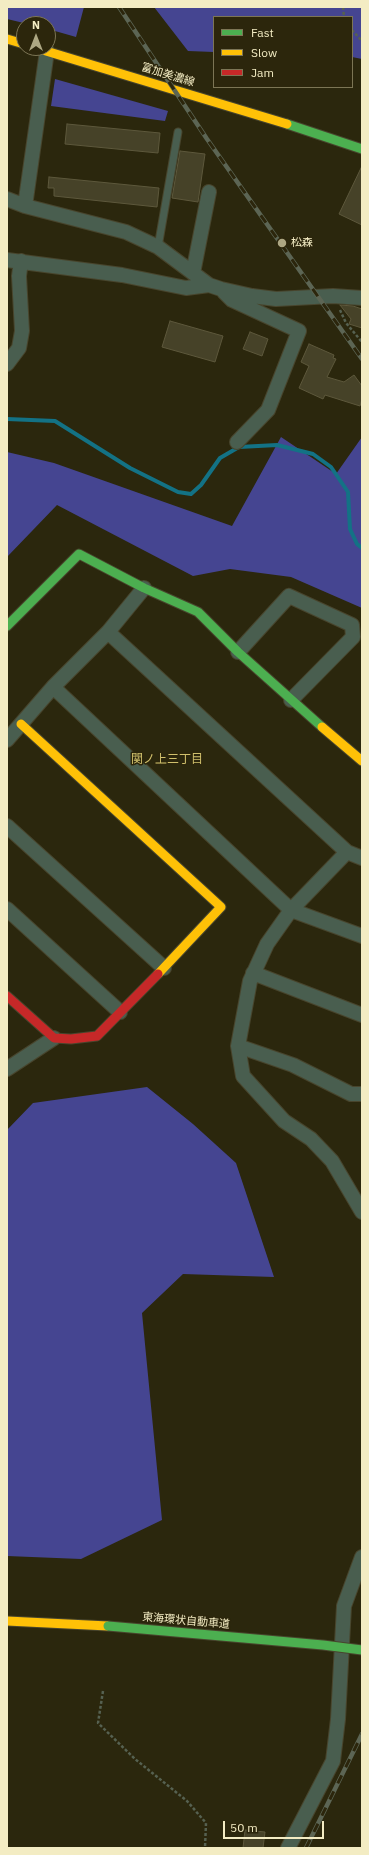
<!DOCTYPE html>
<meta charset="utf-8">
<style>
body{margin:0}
#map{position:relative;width:369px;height:1855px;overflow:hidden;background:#2b270d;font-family:"IBM Plex Sans",sans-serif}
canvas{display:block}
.frame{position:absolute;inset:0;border:8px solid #f3ecc3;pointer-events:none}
.legend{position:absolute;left:213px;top:16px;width:140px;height:72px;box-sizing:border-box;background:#2c260c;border:1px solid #7c7555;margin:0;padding:5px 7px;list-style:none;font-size:12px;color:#f3ecc3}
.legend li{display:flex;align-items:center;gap:8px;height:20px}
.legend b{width:20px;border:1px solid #7c7555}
.north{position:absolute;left:16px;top:16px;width:40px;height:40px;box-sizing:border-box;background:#2c260c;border:1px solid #7c7555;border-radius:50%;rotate:0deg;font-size:11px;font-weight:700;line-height:16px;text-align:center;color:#f3ecc3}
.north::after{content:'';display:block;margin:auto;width:14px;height:18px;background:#ada783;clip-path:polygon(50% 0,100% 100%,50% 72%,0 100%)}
.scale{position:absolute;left:223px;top:1821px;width:101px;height:18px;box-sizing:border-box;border:2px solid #f3ecc3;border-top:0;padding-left:5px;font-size:12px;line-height:14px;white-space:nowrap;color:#f3ecc3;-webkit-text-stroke:3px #2c260c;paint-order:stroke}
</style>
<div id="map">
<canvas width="369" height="1855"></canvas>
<div class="frame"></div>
<ul class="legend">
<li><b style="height:5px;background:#4caf50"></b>Fast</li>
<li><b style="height:5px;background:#ffc107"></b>Slow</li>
<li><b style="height:5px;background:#c62828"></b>Jam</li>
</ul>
<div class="north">N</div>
<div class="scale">50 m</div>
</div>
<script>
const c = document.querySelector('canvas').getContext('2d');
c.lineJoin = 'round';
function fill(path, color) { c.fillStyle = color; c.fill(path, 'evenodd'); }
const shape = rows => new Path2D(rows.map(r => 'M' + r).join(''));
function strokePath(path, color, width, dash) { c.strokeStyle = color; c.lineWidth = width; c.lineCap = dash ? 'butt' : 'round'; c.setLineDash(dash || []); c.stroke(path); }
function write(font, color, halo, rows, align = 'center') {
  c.font = font + ' "IBM Plex Sans","Noto Sans JP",sans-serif'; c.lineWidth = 3; c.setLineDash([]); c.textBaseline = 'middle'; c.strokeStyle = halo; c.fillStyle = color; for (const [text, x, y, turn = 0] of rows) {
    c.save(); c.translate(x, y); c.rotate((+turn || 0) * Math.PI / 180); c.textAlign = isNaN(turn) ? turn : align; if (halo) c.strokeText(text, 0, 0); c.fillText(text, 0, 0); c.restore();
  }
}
const green = shape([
 [7,7,84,7,76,37,48,29,48,24,28,24,7,19],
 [154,7,362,7,362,59,352,57,352,17,214,17,214,52,188,51],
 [55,79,168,111,165,121,51,106],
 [281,437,336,474,362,437,362,608,291,577,230,569,193,576,57,505,7,557,7,452,54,463,232,526],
 [147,1087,193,1124,236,1163,274,1277,183,1274,142,1313,162,1520,81,1559,7,1556,7,1130,33,1103]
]);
const stream = shape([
 [7,419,55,421,130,468,178,492,191,494,201,485,220,458,239,447,277,445,313,454,331,467,348,492,350,529,357,544,362,548]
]);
const building = shape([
 [67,124,160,133,158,153,65,144,67,124],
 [180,151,205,154,198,202,172,198,180,151],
 [362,166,362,225,339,214,362,166],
 [49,177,159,188,157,207,54,196,54,188,48,188,49,177],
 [340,305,353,306,362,309,362,328,349,324,351,319,340,305],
 [170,321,223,336,215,362,162,347,170,321],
 [250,332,268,339,262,356,243,349,250,332],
 [309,344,334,355,333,358,336,359,327,377,344,382,354,375,362,386,362,399,360,406,325,395,323,399,299,388,309,366,301,362,309,344],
 [245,1830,265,1832,263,1848,243,1848,245,1830]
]);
const path = shape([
 [343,7,344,17],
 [352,30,362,41],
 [340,310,346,323,362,342],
 [103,1691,98,1723,135,1759,187,1801,206,1823,205,1848]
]);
const lane = shape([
 [158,247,178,132]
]);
const street = shape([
 [7,199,25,206,126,232,158,247,209,285,221,289,252,296,276,299,333,296,362,298],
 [25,206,47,51],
 [7,260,122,275,186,288,209,285],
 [193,273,209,192],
 [224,292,232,300,299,331,268,410,237,442],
 [7,364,19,348,22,331,19,276,21,261],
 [108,632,347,852,362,858],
 [238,652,289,596,352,625,353,637,291,700],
 [53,687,291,910,362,936],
 [7,740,53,687,108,632,144,588],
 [7,826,164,968],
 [347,852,291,910,267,944,250,981,238,1046,243,1076,284,1121,311,1139,332,1161,362,1212],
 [7,909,120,1012],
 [253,973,362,1015],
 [238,1046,293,1065,351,1094,362,1094],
 [7,1069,54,1038],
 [288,1848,333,1761,338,1719,344,1606,362,1557]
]);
const fast = shape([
 [287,124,362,149],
 [7,626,79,554,144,588,198,612,238,652,322,727]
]);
const slow = shape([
 [7,39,24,44],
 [36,48,287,124],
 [21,724,221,907,158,974],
 [322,727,362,761],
 [7,1621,108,1626]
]);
const jam = shape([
 [7,996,54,1038,71,1039,97,1036,158,974]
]);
const rail = shape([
 [119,7,207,139,362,359],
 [306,1848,362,1734]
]);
const fastBridge = shape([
 [108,1626,323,1645,362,1650]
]);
const markers = [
 [282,243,5,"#ada783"]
];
const streetNames = [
 ["富加美濃線",168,75,17],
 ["東海環状自動車道",186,1621,5]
];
const poiNames = [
 ["松森",291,243]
];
const neighbourhoodNames = [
 ["関ノ上三丁目",167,760]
];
fill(green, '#454591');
strokePath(stream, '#137285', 4);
fill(building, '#464228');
strokePath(building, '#5d583c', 1);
strokePath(lane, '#48452d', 9);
strokePath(street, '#48452d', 16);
strokePath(fast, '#48452d', 11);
strokePath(slow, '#48452d', 11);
strokePath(jam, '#48452d', 11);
strokePath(path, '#566151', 2.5, [3, 2]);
strokePath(lane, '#495e4f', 7);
strokePath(street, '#495e4f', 14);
strokePath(fast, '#4caf50', 9);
strokePath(slow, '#ffc107', 9);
strokePath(jam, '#c62828', 9);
strokePath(rail, '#5c6554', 4.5);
strokePath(rail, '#2c260c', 3, [9]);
strokePath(fastBridge, '#48452d', 11, []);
strokePath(fastBridge, '#4caf50', 9);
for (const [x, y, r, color] of markers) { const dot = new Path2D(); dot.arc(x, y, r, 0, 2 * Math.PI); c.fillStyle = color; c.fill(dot); strokePath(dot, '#2c260c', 1.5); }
write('11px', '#f3ecc3', '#2c260c', streetNames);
write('11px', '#f3ecc3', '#2c260c', poiNames, 'left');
write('12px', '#d0c06c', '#2c260c', neighbourhoodNames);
</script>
